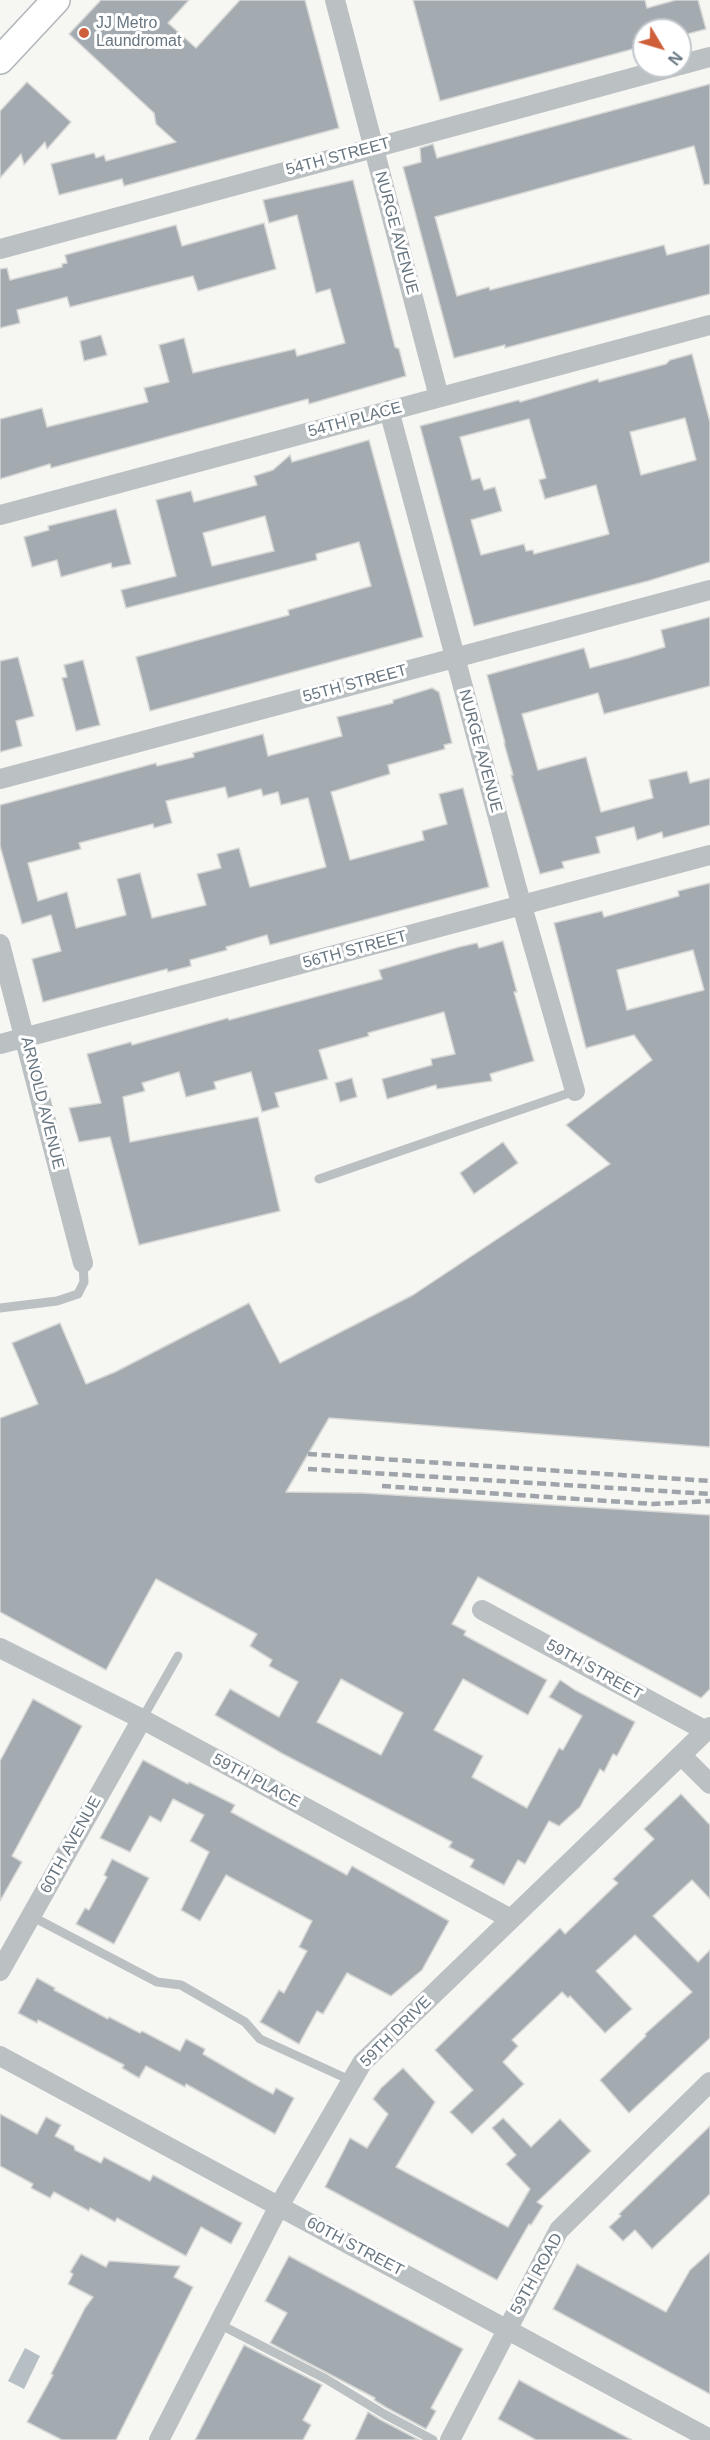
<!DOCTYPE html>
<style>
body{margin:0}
#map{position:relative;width:710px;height:2440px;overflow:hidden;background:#f6f6f3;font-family:Helvetica,sans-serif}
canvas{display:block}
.north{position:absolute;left:632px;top:18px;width:60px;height:60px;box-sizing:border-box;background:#fff;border:2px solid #c3c8cd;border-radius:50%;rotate:128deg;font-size:16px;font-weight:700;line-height:24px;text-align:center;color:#687681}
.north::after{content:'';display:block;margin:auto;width:21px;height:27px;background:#cf5e3a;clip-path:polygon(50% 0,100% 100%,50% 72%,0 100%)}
</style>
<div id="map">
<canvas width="710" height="2440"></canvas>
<div class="north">N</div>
</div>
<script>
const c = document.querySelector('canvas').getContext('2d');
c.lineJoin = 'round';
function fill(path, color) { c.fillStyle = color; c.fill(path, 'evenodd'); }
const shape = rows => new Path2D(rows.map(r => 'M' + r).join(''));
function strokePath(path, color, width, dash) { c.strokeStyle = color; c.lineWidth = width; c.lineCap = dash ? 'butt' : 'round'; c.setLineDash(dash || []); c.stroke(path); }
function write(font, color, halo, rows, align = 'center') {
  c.font = font + ' Helvetica,sans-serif'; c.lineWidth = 6; c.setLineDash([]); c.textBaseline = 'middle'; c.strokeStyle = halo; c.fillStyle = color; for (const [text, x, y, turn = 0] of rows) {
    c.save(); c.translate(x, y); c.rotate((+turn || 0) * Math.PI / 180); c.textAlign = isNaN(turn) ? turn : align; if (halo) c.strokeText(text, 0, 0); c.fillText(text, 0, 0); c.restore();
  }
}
const water = shape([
 [25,2348,40,2356,24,2389,8,2381]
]);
const building = shape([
 [101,0,189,0,168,23,196,48,240,0,305,0,339,128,124,186,122,179,59,195,51,164,94,153,96,158,104,155,106,161,176,142,156,124,154,113,69,34,101,0],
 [413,0,645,0,647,8,676,0,698,0,706,29,680,36,680,30,644,30,644,46,440,101,413,0],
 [27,82,71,122,47,149,45,142,24,165,21,154,0,178,0,111,27,82],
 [710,84,710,184,704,185,694,146,435,217,457,296,489,287,490,290,664,245,667,255,710,244,710,294,505,348,505,345,454,358,403,167,421,162,420,148,433,144,437,158,710,84],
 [353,180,395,347,399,349,406,376,309,404,308,399,51,468,50,464,0,479,0,419,42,408,47,427,148,402,144,388,169,382,159,345,184,338,193,373,295,349,297,356,301,355,345,343,330,289,316,293,297,215,269,223,263,200,353,180],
 [264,223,276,269,198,291,193,276,70,307,67,297,17,310,20,323,0,328,0,269,7,268,10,280,62,267,62,264,67,263,65,255,176,225,182,246,264,223],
 [101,335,107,355,84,361,80,341,101,335],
 [692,354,710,422,710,562,648,581,474,626,420,426,519,400,520,402,598,379,599,382,666,364,670,360,692,354],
 [685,418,696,460,641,475,630,432,685,418],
 [529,419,546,478,539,480,545,499,596,485,609,534,534,554,533,550,526,551,524,544,481,555,471,520,502,511,495,487,484,490,480,478,472,480,460,437,529,419],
 [369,440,423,637,150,711,136,657,289,615,288,610,371,586,359,542,316,554,317,560,126,608,121,590,176,576,156,500,191,491,194,502,257,485,254,476,273,470,290,455,292,462,369,440],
 [265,516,274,551,212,566,203,533,265,516],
 [116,509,131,564,112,568,111,563,61,577,57,560,32,567,24,537,49,530,48,526,116,509],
 [710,617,710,686,604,714,598,693,522,714,538,770,586,757,601,812,653,798,649,780,687,771,690,783,710,778,710,825,663,838,662,832,637,840,634,827,596,837,600,853,562,862,564,868,540,874,511,775,513,775,504,743,505,743,487,675,584,648,590,668,628,658,665,647,661,630,710,617],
 [18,657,34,716,16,721,22,746,0,752,0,661,18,657],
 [83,660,100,725,76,731,62,678,67,677,64,665,83,660],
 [432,688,439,692,452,743,444,745,445,749,388,765,390,774,331,792,350,860,424,840,422,831,447,824,439,794,463,788,489,887,270,945,267,935,226,947,227,950,190,960,191,966,168,972,167,969,43,1002,32,959,61,951,51,915,22,924,0,846,0,805,156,763,157,766,194,757,193,753,263,734,268,756,342,736,337,717,393,703,393,700,432,688],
 [225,787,228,798,261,789,263,796,278,792,281,805,308,798,326,867,250,887,239,848,217,854,221,868,197,874,206,905,152,918,140,873,117,879,126,915,76,928,67,892,38,901,28,863,81,849,79,843,153,824,154,828,172,823,166,801,225,787],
 [710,883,710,1447,329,1418,286,1492,362,1493,710,1515,710,1689,701,1698,478,1577,452,1624,466,1631,464,1635,547,1680,528,1715,463,1679,434,1730,483,1756,472,1777,527,1808,559,1748,563,1750,582,1716,549,1697,560,1680,575,1690,635,1722,617,1756,613,1754,604,1772,600,1769,580,1807,559,1826,549,1821,525,1864,518,1860,504,1885,470,1867,474,1860,449,1847,452,1842,283,1754,215,1715,230,1689,279,1717,298,1682,269,1666,272,1660,250,1646,257,1634,156,1579,106,1670,0,1612,0,1418,38,1404,12,1343,60,1323,86,1384,115,1372,249,1303,280,1363,413,1295,610,1164,566,1125,652,1060,634,1035,586,1048,554,923,602,911,604,917,679,896,678,891,710,883],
 [693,950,704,990,627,1010,617,970,693,950],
 [341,1679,403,1713,381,1755,317,1722,341,1679],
 [503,941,517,992,514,992,534,1061,490,1074,492,1081,437,1089,436,1085,387,1099,382,1079,432,1065,431,1059,455,1054,444,1012,368,1033,369,1036,319,1050,328,1079,275,1093,279,1107,262,1112,251,1072,214,1082,216,1089,186,1097,179,1072,142,1083,145,1091,123,1097,130,1142,258,1117,280,1211,139,1245,110,1137,79,1142,69,1108,101,1103,87,1054,131,1042,132,1045,228,1018,229,1020,382,979,379,970,459,947,477,943,479,948,503,941],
 [352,1078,357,1097,340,1102,335,1083,352,1078],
 [503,1142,518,1163,474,1194,460,1173,503,1142],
 [33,1699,82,1726,12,1856,22,1862,0,1901,0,1761,33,1699],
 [143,1760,188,1784,189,1782,235,1805,231,1812,347,1875,352,1866,449,1921,422,1970,391,1996,347,1973,323,2014,317,2011,299,2044,260,2022,279,1990,284,1993,307,1951,299,1947,312,1921,226,1875,200,1921,181,1910,209,1852,190,1841,204,1815,173,1799,161,1822,150,1816,130,1852,100,1838,143,1760],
 [681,1794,710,1825,710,1899,692,1880,653,1916,698,1962,710,1950,710,2038,629,2113,600,2080,646,2036,645,2034,692,1992,635,1935,596,1971,632,2009,605,2033,570,1996,568,1998,562,1992,512,2040,518,2046,503,2062,524,2084,472,2134,450,2112,473,2090,435,2050,560,1928,565,1934,618,1883,613,1879,654,1839,644,1829,681,1794],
 [112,1859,149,1878,114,1944,76,1924,85,1908,89,1910,107,1877,104,1875,112,1859],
 [37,1978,55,1988,54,1990,108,2019,109,2017,140,2033,142,2031,180,2051,186,2039,205,2049,203,2054,256,2085,273,2094,276,2088,294,2098,275,2134,186,2084,185,2087,146,2066,139,2078,122,2068,124,2065,38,2020,37,2023,18,2013,37,1978],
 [403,2068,435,2102,396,2167,508,2227,530,2189,506,2164,516,2155,492,2128,503,2118,531,2147,560,2119,591,2151,537,2202,543,2206,531,2225,529,2224,497,2280,325,2187,350,2138,367,2148,388,2114,373,2099,381,2088,403,2068],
 [0,2114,37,2134,46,2117,61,2125,55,2136,74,2146,75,2150,101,2163,104,2157,150,2181,153,2175,242,2223,231,2244,201,2227,186,2256,117,2218,115,2222,90,2208,89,2211,54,2192,50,2198,31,2188,33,2184,0,2166,0,2114],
 [710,2126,710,2194,652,2249,635,2230,623,2241,609,2227,621,2216,619,2214,710,2126],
 [710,2252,710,2394,553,2309,577,2264,666,2312,690,2270,710,2252],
 [81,2254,106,2267,109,2261,180,2266,174,2277,193,2287,116,2440,62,2440,27,2422,53,2375,51,2374,85,2308,93,2297,68,2284,73,2274,70,2272,81,2254],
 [289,2256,463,2349,431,2408,436,2411,426,2429,387,2408,374,2400,375,2398,270,2343,287,2313,265,2301,289,2256],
 [244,2345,322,2385,303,2420,311,2425,303,2440,195,2440,244,2345],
 [519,2380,554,2399,632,2440,536,2440,498,2419,519,2380],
 [368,2412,381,2420,419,2440,355,2440,368,2412]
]);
const lane = shape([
 [319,1179,575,1091],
 [0,1308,57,1301,78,1294,84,1282,83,1263],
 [142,1719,178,1656],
 [31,1916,157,1982,181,1985,245,2022,260,2039,352,2081],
 [219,2324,326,2379,384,2414,433,2440]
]);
const street = shape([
 [335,0,439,397],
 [680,65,710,57],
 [0,249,676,66],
 [389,410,516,885,575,1091],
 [0,515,710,325],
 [0,779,710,590],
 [0,944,83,1263],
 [0,1044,710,855],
 [482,1610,706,1731],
 [0,1648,142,1719,511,1919],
 [681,1755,710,1784],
 [0,1971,142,1719],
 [0,2056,710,2439],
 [159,2440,279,2206,362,2063,710,1727],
 [450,2440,559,2230,710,2082]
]);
const secondary = shape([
 [0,60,56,0]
]);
const rail = shape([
 [308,1454,710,1481],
 [308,1469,710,1494],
 [382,1486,653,1504,710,1501]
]);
const markers = [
 [84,33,6,"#cf5e3a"]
];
const poiNames = [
 ["JJ Metro",96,24],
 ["Laundromat",96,42]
];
const streetNames = [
 ["54TH STREET",338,157,-15],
 ["NURGE AVENUE",396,233,75],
 ["54TH PLACE",355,420,-15],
 ["55TH STREET",355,684,-15],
 ["NURGE AVENUE",480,751,75],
 ["56TH STREET",355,950,-15],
 ["ARNOLD AVENUE",42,1103,76],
 ["59TH STREET",594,1670,29],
 ["59TH PLACE",256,1781,28],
 ["60TH AVENUE",71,1845,-61],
 ["59TH DRIVE",396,2032,-45],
 ["60TH STREET",355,2247,28],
 ["59TH ROAD",537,2274,-61]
];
fill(water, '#b6c0c4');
fill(building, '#a3abb0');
strokePath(building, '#d7d7d6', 1.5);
strokePath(secondary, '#b0b5b9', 30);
strokePath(lane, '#bbc0c3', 9);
strokePath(street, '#bbc0c3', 20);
strokePath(secondary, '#fff', 27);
strokePath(rail, '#9ea4a9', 4.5, [9, 4.5]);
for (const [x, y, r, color] of markers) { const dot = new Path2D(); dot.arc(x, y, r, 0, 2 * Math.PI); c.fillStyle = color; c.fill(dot); strokePath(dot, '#fff', 2); }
write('16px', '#687681', '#fff', poiNames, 'left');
write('16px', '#687681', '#fff', streetNames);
</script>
